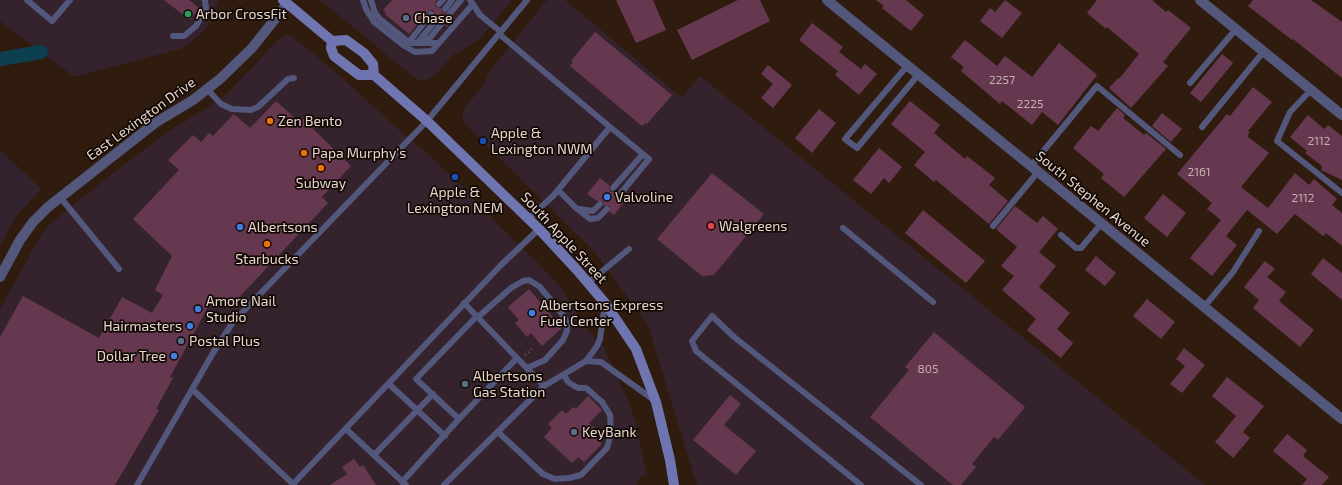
<!DOCTYPE html>
<style>
body{margin:0}
canvas{display:block;background:#301c0f}
</style>
<canvas width="1342" height="485"></canvas>
<script>
const c = document.querySelector('canvas').getContext('2d');
c.lineJoin = 'round';
function fill(path, color) { c.fillStyle = color; c.fill(path, 'evenodd'); }
const shape = rows => new Path2D(rows.map(r => 'M' + r).join(''));
function strokePath(path, color, width, dash) { c.strokeStyle = color; c.lineWidth = width; c.lineCap = dash ? 'butt' : 'round'; c.setLineDash(dash || []); c.stroke(path); }
function write(font, color, halo, rows, align = 'center') {
  c.font = font + ' "Exo 2",sans-serif'; c.lineWidth = 3.5; c.setLineDash([]); c.textBaseline = 'middle'; c.strokeStyle = halo; c.fillStyle = color; for (const [text, x, y, turn = 0] of rows) {
    c.save(); c.translate(x, y); c.rotate((+turn || 0) * Math.PI / 180); c.textAlign = isNaN(turn) ? turn : align; if (halo) c.strokeText(text, 0, 0); c.fillText(text, 0, 0); c.restore();
  }
}
const commercial = shape([
 [0,0,218,0,207,28,183,48,74,77,0,21],
 [320,0,512,0,479,40,452,56,436,74,426,80,418,80],
 [547,0,565,0,682,98,700,76,1205,485,697,485,648,325,594,251,464,123,462,116,464,109,484,84,490,71],
 [286,35,291,36,340,76,390,122,429,155,470,194,498,225,536,261,561,288,588,330,603,345,629,403,636,424,646,473,640,478,637,485,0,485,0,309,40,237,50,224,116,171,168,132,207,108,227,94,281,37]
]);
const industrial = shape([
 [0,150,41,189,17,215,0,245]
]);
const canal = shape([
 [0,59,41,52]
]);
const building = shape([
 [164,0,189,0,199,8,190,20],
 [392,0,437,0,435,3,436,7,441,8,442,12,446,13,447,17,455,17,447,27,445,20,441,19,440,15,435,15,433,10,430,10,409,34,385,14,386,13,383,10],
 [616,0,653,0,666,30,636,43],
 [738,0,760,0,770,21,692,60,677,30],
 [876,0,906,0,924,15,911,31,882,8,884,6],
 [1005,0,1022,13,1002,38,980,21,990,8,995,12],
 [1097,0,1152,0,1166,12,1168,10,1191,28,1163,62,1168,66,1131,108,1109,88,1118,78,1119,79,1139,54,1107,27,1106,29,1087,13],
 [1253,0,1311,0,1342,22,1342,78,1293,39,1292,40,1248,6],
 [812,23,843,47,839,52,861,69,865,64,877,74,859,95,835,75,838,71,799,40],
 [595,32,672,95,647,124,645,123,642,126,570,66,573,62,571,61],
 [965,40,997,66,1005,56,1032,77,1059,43,1097,75,1058,125,1042,112,1032,125,1002,101,1000,104,961,71,964,67,951,57],
 [1222,54,1233,63,1201,102,1190,93],
 [768,65,792,85,773,108,761,98,773,84,761,74],
 [1253,87,1272,102,1248,131,1250,132,1247,136,1269,153,1241,187,1268,208,1295,173,1309,185,1314,179,1337,199,1332,205,1342,213,1342,246,1326,233,1323,236,1295,214,1277,234,1247,210,1226,236,1237,245,1212,276,1190,258,1221,220,1207,209,1212,203,1177,174,1227,114,1230,116],
 [276,101,298,121,302,118,351,166,322,197,328,203,231,306,221,297,218,300,214,296,170,377,173,378,156,409,159,410,115,485,0,485,0,337,23,296,99,338,122,297,152,313,163,295,155,290,172,256,133,219,179,170,168,160,193,135,201,142,209,133,213,136,234,114,250,128],
 [910,101,940,125,934,133,965,159,967,156,995,178,989,185,1008,201,989,224,936,180,934,182,914,165,925,152,891,124],
 [1117,108,1125,115,1123,118,1144,135,1146,133,1166,149,1124,197,1101,178,1104,174,1073,148,1091,126,1098,131],
 [819,109,836,123,812,153,795,138],
 [1162,113,1182,129,1171,142,1152,126],
 [1308,115,1324,129,1328,125,1342,136,1342,180,1321,170,1322,168,1321,165,1305,153,1307,151,1290,137],
 [879,148,902,167,889,183,884,178,871,194,853,180],
 [712,173,764,214,714,275,702,276,657,239],
 [600,178,609,185,610,192,617,191,617,198,624,197,626,199,614,215,610,212,610,206,604,206,603,201,597,201,587,194],
 [1163,194,1186,213,1167,237,1144,218],
 [1015,206,1037,223,1043,216,1058,229,1039,252,1056,266,1039,287,1070,313,1057,329,1073,343,1061,358,1027,330,1036,319,1002,290,1014,276,1001,266,1017,247,996,229],
 [923,210,985,261,966,283,905,233],
 [1096,256,1116,273,1105,286,1085,270],
 [1323,258,1342,273,1342,300,1311,274],
 [1265,261,1275,269,1267,277,1286,292,1279,301,1314,330,1300,347,1253,308,1259,300,1244,287],
 [529,289,562,328,542,346,531,333,527,337,515,323,519,320,508,307],
 [1147,299,1175,322,1161,339,1133,316],
 [934,332,1025,407,998,440,994,437,972,464,976,467,961,485,953,485,870,417,909,370,905,367],
 [1184,348,1205,365,1182,393,1170,384,1185,366,1176,359],
 [1227,377,1264,406,1243,432,1250,438,1233,458,1215,442,1236,416,1212,396],
 [730,395,741,404,724,425,756,451,736,475,693,440],
 [588,396,602,410,589,423,602,435,598,440,602,444,584,462,578,457,572,463,544,437,552,428,548,424,562,410,566,414,573,407,576,409],
 [1287,434,1307,450,1303,456,1329,477,1322,485,1302,485,1307,479,1273,451],
 [354,459,360,467,363,465,376,485,330,485,347,474,342,467]
]);
const path = shape([
 [525,355,532,349]
]);
const lane = shape([
 [27,0,52,21,70,0],
 [363,0,366,9,374,22,403,45,415,52,432,51,473,4],
 [371,0,375,13,380,19,410,43,439,43],
 [470,0,480,15,501,32],
 [439,4,443,0],
 [445,9,452,0],
 [450,13,461,0],
 [499,34,610,127,553,196,528,219],
 [173,36,184,36,196,26,206,9,205,0],
 [409,42,431,14],
 [418,42,437,19],
 [420,42,430,38,442,23],
 [907,66,845,139,857,148,918,75],
 [1190,83,1236,29],
 [207,89,221,104,232,109,251,110,258,107,288,79,294,78],
 [1311,90,1290,112,1277,141,1342,193],
 [610,127,649,159,620,194],
 [1202,127,1264,51],
 [1031,166,1097,86,1180,155],
 [613,188,643,154],
 [558,190,576,208,590,219,598,218,607,209],
 [60,197,119,269],
 [579,209,593,211,600,204],
 [993,226,1038,172],
 [843,228,933,302],
 [1061,235,1076,248,1081,248,1101,224],
 [588,283,629,249],
 [464,303,544,386],
 [1204,307,1233,272,1259,231],
 [477,316,416,379,459,419,517,358],
 [478,317,511,288,523,281,529,280,540,287,563,315,567,323,567,331,563,340,545,360,527,368],
 [586,361,601,362,654,400],
 [389,384,445,436],
 [192,389,294,485],
 [346,429,406,485],
 [498,432,543,474,555,479,569,478,581,475,607,448,611,434,610,415,602,402,586,388,578,388,568,382,564,375],
 [374,455,433,394],
 [402,482,459,419],
 [293,484,501,265,539,229],
 [137,485,213,353,233,322,427,121,527,0],
 [444,485,544,386,586,361,597,346,600,339,605,303],
 [861,485,696,351,692,341,712,316,734,337,921,485]
]);
const street = shape([
 [827,0,1342,419],
 [1200,0,1342,115],
 [0,277,20,240,33,222,48,207,155,123,193,100,220,79,252,48,287,4]
]);
const secondary = shape([
 [283,0,332,41],
 [332,41,331,48,334,56,359,75,374,75,427,121,539,229,577,270,605,303,636,349,656,402,670,460,674,485],
 [332,41,346,40,364,53,373,64,374,75]
]);
const markers = [
 [188,14,4,"#2e9e5b"],
 [406,18,4,"#5c6f8a"],
 [270,121,4,"#e8710a"],
 [483,141,4,"#1a4fb4"],
 [304,153,4,"#e8710a"],
 [321,168,4,"#e8710a"],
 [455,177,4,"#1a4fb4"],
 [607,197,4,"#3f7fe0"],
 [711,226,4,"#e0444e"],
 [240,227,4,"#3f7fe0"],
 [267,244,4,"#e8710a"],
 [198,309,4,"#3f7fe0"],
 [532,313,4,"#3f7fe0"],
 [190,326,4,"#3f7fe0"],
 [181,341,4,"#5c6f8a"],
 [174,356,4,"#3f7fe0"],
 [465,384,4,"#5c6f8a"],
 [574,432,4,"#5c6f8a"]
];
const numberNames = [
 ["2257",1002,80],
 ["2225",1030,104],
 ["2112",1319,141],
 ["2161",1199,172],
 ["2112",1303,198],
 ["805",928,369]
];
const poiNames = [
 ["Arbor CrossFit",196,14],
 ["Chase",414,18],
 ["Zen Bento",278,121],
 ["Apple &",491,133],
 ["Lexington NWM",491,149],
 ["Papa Murphy's",312,153],
 ["Subway",321,183,"center"],
 ["Apple &",455,192,"center"],
 ["Lexington NEM",455,208,"center"],
 ["Valvoline",615,197],
 ["Walgreens",719,226],
 ["Albertsons",248,227],
 ["Starbucks",267,259,"center"],
 ["Amore Nail",206,301],
 ["Studio",206,317],
 ["Albertsons Express",540,305],
 ["Fuel Center",540,321],
 ["Hairmasters",182,326,"right"],
 ["Postal Plus",189,341],
 ["Dollar Tree",166,356,"right"],
 ["Albertsons",473,376],
 ["Gas Station",473,392],
 ["KeyBank",582,432]
];
const streetNames = [
 ["East Lexington Drive",141,119,-36],
 ["South Stephen Avenue",1093,199,39],
 ["South Apple Street",564,238,47]
];
fill(commercial, '#34232c');
fill(industrial, '#32232f');
strokePath(canal, '#0c4050', 14);
fill(building, '#663850');
strokePath(path, '#6c594e', 2.5, [1, 3]);
strokePath(lane, '#53577c', 6);
strokePath(street, '#53577c', 10);
strokePath(secondary, '#6f75b0', 10);
for (const [x, y, r, color] of markers) { const dot = new Path2D(); dot.arc(x, y, r, 0, 2 * Math.PI); c.fillStyle = color; c.fill(dot); strokePath(dot, '#120904', 1.5); }
write('12px', '#c5aeae', null, numberNames);
write('14px', '#e5d6ce', '#120904', poiNames, 'left');
write('14px', '#e5d6ce', '#120904', streetNames);
</script>
